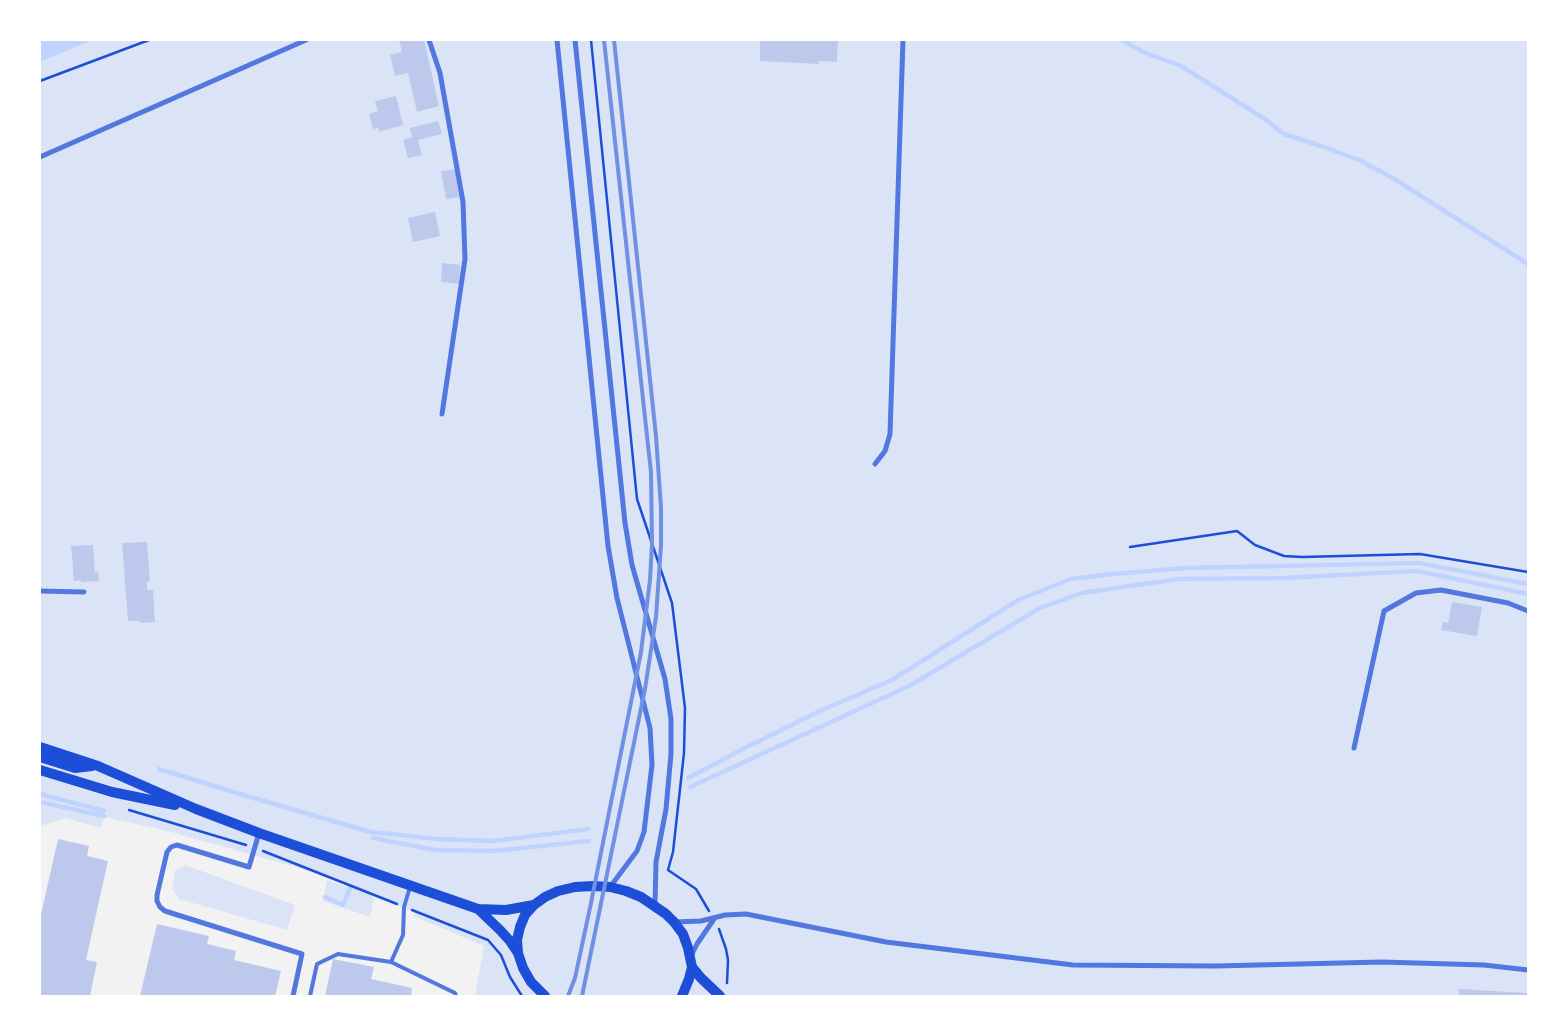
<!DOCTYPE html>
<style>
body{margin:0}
#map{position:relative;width:1568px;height:1036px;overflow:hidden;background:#f2f2f2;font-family:Mulish,sans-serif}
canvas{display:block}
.frame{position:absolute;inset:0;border:41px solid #fff;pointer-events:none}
</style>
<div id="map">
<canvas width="1568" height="1036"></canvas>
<div class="frame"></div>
</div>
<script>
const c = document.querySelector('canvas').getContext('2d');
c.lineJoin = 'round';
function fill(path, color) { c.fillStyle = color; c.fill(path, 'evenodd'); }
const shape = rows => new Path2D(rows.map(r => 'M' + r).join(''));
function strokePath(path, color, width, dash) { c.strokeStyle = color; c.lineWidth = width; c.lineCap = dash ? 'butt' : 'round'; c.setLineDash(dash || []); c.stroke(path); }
const green = shape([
 [40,40,1528,40,1528,996,475,996,484,946,413,916,416,913,374,896,370,917,323,901,327,880,353,889,353,888,320,874,164,830,104,817,101,828,65,818,40,826],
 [185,865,295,905,287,930,179,899,172,889,175,870]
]);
const water = shape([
 [40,40,92,40,40,62]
]);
const stream = shape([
 [1122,40,1143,52,1181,66,1265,119,1284,134,1321,146,1359,160,1391,177,1528,264],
 [159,769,250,797,371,832,437,839,493,841,588,829],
 [688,778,741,750,822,710,892,680,1018,600,1071,579,1113,574,1185,568,1419,563,1528,584],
 [690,787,909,686,1040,608,1082,593,1178,579,1285,578,1417,571,1528,594],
 [40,794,104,811],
 [40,802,104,816],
 [373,838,435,850,493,851,589,841],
 [325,897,343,905,350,888]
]);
const building = shape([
 [399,40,424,40,439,106,417,112,408,73,395,76,390,55,402,52],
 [760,40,838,40,837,62,819,61,819,64,760,61],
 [396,96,403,125,379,132,378,128,373,129,369,114,378,111,375,101],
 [438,121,442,134,418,140,422,155,408,158,403,140,412,137,410,128],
 [455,169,459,197,446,199,441,171],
 [435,212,440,236,413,242,408,218],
 [442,263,460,265,459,284,441,282],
 [147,542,150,581,147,582,147,590,153,590,155,622,140,623,140,621,128,621,122,543],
 [93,545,95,572,98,572,99,581,81,582,81,580,74,581,71,546],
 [1452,602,1482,607,1477,636,1441,630,1443,622,1448,623],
 [58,839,89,846,87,856,108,861,86,960,97,962,90,996,40,996,40,919],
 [157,924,209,936,207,944,236,951,234,960,281,971,275,996,140,996],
 [333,959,374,967,371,979,412,988,411,996,325,996],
 [1459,989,1528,993,1528,996,1459,996]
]);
const path = shape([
 [591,40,637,499,672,603,685,708,684,753,673,852,668,870],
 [40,81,149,40],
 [1130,547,1237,531,1255,545,1284,556,1302,557,1420,554,1528,572],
 [129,810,246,845],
 [263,851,397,904],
 [668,870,696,889,709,911],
 [412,910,488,940,501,955,510,977,522,996],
 [719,929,726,949,728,960,727,983]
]);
const service = shape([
 [410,887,404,907,403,935,391,962,455,993,456,996],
 [310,996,317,964,338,954,391,962]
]);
const minor = shape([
 [429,40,440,73,463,202,465,259,442,414],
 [557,40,608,546,617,598,650,728,652,765,644,832,637,851,610,887],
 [575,40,625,523,632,565,665,679,671,719,671,754,666,809,656,862,655,905],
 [40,157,306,40],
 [875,464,885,451,890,434,903,40],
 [40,591,84,592],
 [1354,748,1384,611,1416,593,1441,590,1508,603,1528,611],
 [259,833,249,867,177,845,171,847,167,852,157,895,157,901,160,907,165,911,302,954,293,996],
 [674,922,701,921,725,915,746,914,886,942,1073,965,1216,966,1382,962,1484,965,1528,970],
 [691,956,697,944,714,919]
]);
const secondary = shape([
 [40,747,98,766,196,809,259,833,478,909,506,910,534,905],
 [40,757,75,768,92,766],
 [40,770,112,792,175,805],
 [478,909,500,930,510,941,518,953,523,968,531,982,545,996],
 [518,953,517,940,520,927,525,915,534,905,545,897,558,891,575,887,593,886,610,887,626,891,641,897,666,914,674,922,683,934,688,948,692,967,689,979,682,996],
 [692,967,701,978,720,996]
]);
const rail = shape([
 [568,996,575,978,591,903,641,652,650,580,652,544,651,472,647,436,604,40],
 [582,996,645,689,656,617,661,545,661,508,656,436,614,40]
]);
fill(green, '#dbe4f7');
fill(water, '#bfd3fe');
strokePath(stream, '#bfd3fe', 4.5);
fill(building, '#bdc9ec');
strokePath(path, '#1d4ed8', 2.5);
strokePath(service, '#5277de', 4);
strokePath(minor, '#5277de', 5);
strokePath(secondary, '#1d4ed8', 10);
strokePath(rail, '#7290e2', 4);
</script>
